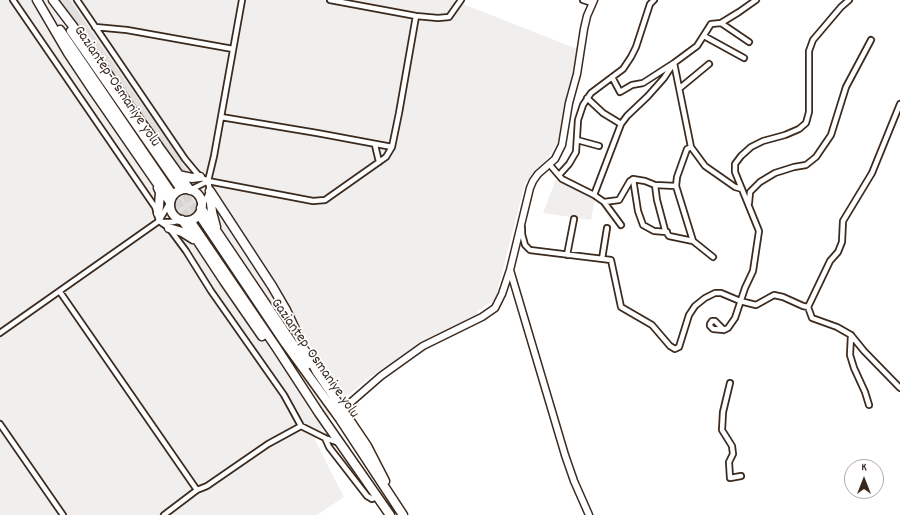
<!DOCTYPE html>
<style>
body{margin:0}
#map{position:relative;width:900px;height:515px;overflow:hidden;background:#fff;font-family:Dekko,sans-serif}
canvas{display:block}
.north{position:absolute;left:844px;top:459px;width:40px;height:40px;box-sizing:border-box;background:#fff;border:1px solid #b1aaa5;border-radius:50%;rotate:0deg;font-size:11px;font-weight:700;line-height:16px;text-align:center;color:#3b2a1e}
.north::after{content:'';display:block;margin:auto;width:14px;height:18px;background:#3b2a1e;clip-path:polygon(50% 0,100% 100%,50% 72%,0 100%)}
</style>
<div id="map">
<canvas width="900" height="515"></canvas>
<div class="north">K</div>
</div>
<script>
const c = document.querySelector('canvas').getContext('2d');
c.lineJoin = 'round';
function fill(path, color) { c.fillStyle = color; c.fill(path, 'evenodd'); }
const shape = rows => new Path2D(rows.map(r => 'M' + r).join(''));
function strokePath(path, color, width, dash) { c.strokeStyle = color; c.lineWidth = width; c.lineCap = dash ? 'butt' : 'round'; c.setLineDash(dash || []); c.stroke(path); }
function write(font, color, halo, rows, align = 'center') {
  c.font = font + ' Dekko,sans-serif'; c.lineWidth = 3.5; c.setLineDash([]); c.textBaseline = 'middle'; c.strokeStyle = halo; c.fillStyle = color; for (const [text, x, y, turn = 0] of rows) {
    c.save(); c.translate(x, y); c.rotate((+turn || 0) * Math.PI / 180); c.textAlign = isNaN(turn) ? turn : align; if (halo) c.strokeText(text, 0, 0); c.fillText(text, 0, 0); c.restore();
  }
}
const built = shape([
 [0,0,453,0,577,49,557,144,544,163,525,183,495,300,477,311,479,314,409,353,373,375,339,402,338,401,315,440,344,497,317,515,0,515],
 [556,179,566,181,596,194,591,220,543,213]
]);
const green = shape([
 [58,0,70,0,99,43,170,144,188,173,176,165],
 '174 207a11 11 0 1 1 22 0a11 11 0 1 1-22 0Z'
]);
const trunkTunnel = shape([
 [178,185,202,219],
 [170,191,193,225]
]);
const minor = shape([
 [13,0,155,207,159,221,169,228,186,251,211,291,284,395,301,426,268,444,207,486,197,490,164,515],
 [77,0,185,159,200,177,208,181,210,191,201,208],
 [330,0,416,16,438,18,449,17,461,0],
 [583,0,592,3],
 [721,23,749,42],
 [95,27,127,30,233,49],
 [704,36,744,58],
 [612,77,620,92,632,85,643,83,674,63,691,147,705,166,735,187,742,189],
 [680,88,709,64],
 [587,98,603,113,621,124],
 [221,117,317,133,392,147],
 [577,140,599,146],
 [375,145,379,162],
 [691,147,687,149,677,177,676,186,693,241],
 [550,165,562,179,594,195,604,202,619,200,630,181,633,179,645,181,655,185,676,186],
 [559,175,569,164,576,152,578,120,583,105,591,93,623,69,631,57,636,47,650,4,654,0],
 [633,179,638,211,643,225,654,231,667,232],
 [208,181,214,156,242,0],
 [655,185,657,200,665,230,669,236,693,241,713,257],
 [190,190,208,181,313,201,325,200,386,157,392,147,399,113,416,16],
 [594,195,621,124,627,116,648,96,664,78,674,63,697,46,711,24,721,23,739,12,756,0],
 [604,202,621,225],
 [749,203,750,192,760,182,775,173,794,167,806,165,816,157,831,135,846,87,871,40],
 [161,222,173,222,182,220],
 [522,228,522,234,525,245,530,250,611,260,621,307,652,325,670,346,675,349,679,347,689,315,695,306,705,298,715,293,721,293,740,301,756,305,774,295,783,297,803,306,808,307,830,261,838,252,842,242,843,221,872,173,900,104],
 [567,255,574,219],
 [602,259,607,228],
 [60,292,197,490],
 [808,307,812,318,837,327,851,335,864,351,900,388],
 [724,330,715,321,712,321,710,324,710,326,713,329,724,330,728,328,735,318,745,288,753,271,759,231,735,172,735,164,741,156,751,147,763,141,785,135,799,129,806,123,809,112,809,51,813,40,841,7,849,0],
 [0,333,159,221,170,202],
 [851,335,850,355,854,368,865,392,869,405],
 [730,383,723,412,722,430,732,446,733,454,729,462,730,478,741,476],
 [0,424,63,515],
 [301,426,325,438,339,443],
 [325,438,329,447,367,496,372,499,377,497]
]);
const tertiary = shape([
 [510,270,565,455,574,481,589,515],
 [342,410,381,376,423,346,482,317,495,308,502,294,510,270,530,188,533,181,538,174,555,159,562,145,569,103,577,74,584,29,587,16,594,0]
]);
const trunk = shape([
 [37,0,68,53,92,89,170,202],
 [53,0,97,58,131,108,190,190],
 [60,30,170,191],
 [71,31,178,185],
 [178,175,192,178,200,177],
 '170 205a16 16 0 1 1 32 0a16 16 0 1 1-32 0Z',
 [210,191,272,286,286,310,301,342,317,372,367,446,385,481],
 [210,195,212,212,216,227],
 [201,208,307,365],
 [158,213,159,206,160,192,158,188],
 [202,219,285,343,340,419,403,515],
 [182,220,197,240,224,281,262,336],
 [193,225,276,347,319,413,390,515],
 [169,228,182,232,193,239]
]);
const streetNames = [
 ["Gaziantep-Osmaniye yolu",116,87,56],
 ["Gaziantep-Osmaniye yolu",314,359,55]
];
fill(built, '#f1efee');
fill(green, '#e2e0de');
strokePath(trunkTunnel, '#d8d4d2', 8, [8, 4]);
strokePath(minor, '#3b2a1e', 8);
strokePath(tertiary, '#3b2a1e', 9);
strokePath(trunk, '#3b2a1e', 11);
strokePath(minor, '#fff', 4.5);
strokePath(tertiary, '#fff', 6);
strokePath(trunk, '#fff', 8);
write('15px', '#3b2a1e', '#fff', streetNames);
</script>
